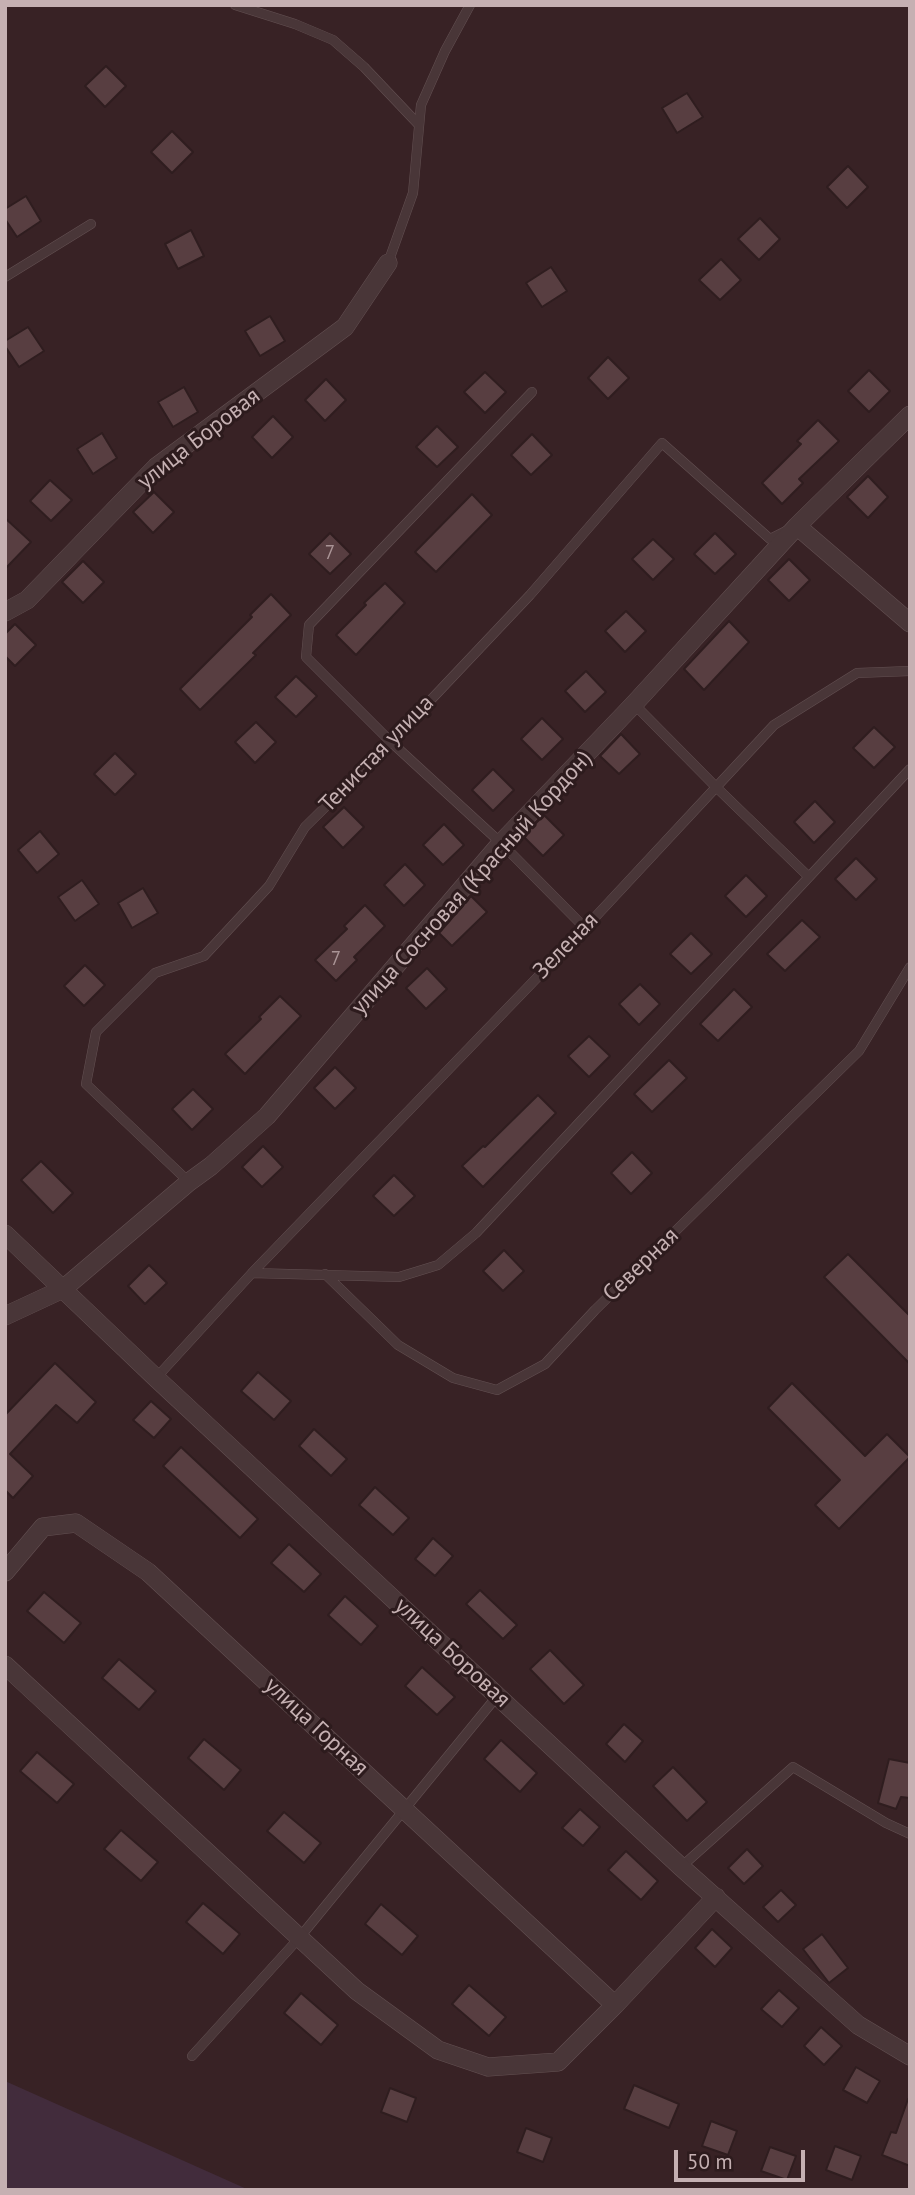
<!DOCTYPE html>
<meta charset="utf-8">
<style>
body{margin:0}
#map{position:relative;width:915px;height:2195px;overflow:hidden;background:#382225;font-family:"PT Sans",sans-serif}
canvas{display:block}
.frame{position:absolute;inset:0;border:7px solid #c5b0b2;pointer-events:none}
.scale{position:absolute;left:674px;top:2150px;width:131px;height:32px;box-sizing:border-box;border:4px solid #c5b0b2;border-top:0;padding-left:9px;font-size:21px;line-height:24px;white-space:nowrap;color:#c5b0b2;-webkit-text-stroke:5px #2d1b1d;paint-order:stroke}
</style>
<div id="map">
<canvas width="915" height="2195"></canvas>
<div class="frame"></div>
<div class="scale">50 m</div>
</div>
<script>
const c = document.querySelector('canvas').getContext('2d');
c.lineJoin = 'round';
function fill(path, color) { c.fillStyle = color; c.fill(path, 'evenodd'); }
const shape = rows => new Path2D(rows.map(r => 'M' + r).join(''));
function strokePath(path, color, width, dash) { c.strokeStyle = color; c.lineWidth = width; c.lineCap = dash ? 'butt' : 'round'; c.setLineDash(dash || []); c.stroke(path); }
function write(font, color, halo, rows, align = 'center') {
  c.font = font + ' "PT Sans",sans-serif'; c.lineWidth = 6; c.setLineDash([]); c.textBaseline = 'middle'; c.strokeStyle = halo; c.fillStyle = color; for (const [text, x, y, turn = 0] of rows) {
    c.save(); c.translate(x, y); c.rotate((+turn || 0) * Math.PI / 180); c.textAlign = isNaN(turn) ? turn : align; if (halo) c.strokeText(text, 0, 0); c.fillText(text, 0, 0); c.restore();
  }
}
const green = shape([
 [5,2081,249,2190,5,2190]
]);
const building = shape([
 [106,66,126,86,105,107,85,86,106,66],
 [687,93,703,117,677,133,662,108,687,93],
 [172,131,193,152,172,173,151,152,172,131],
 [848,166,868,187,847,208,827,187,848,166],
 [26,196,41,221,17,237,5,219,5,209,26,196],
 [760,218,780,239,759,260,738,239,760,218],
 [191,230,204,256,178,269,165,244,191,230],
 [721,259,741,280,720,300,699,280,721,259],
 [551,267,567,291,542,307,526,283,551,267],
 [270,316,285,341,260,356,245,331,270,316],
 [28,327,44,351,19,367,5,346,5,341,28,327],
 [608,357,629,378,608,399,588,378,608,357],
 [869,370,890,391,869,412,848,391,869,370],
 [485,372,506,392,485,413,464,392,485,372],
 [326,379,346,400,325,421,305,400,326,379],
 [184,387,198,412,173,427,158,402,184,387],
 [273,416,293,437,272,458,252,437,273,416],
 [818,420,839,441,799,479,803,483,782,504,762,483,801,444,797,441,818,420],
 [437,426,458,447,437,467,416,447,437,426],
 [102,433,117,458,93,474,77,449,102,433],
 [532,434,552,455,531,475,511,455,532,434],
 [868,476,888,497,868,518,847,497,868,476],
 [50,480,72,500,51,521,30,501,50,480],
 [154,492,174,512,153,533,133,512,154,492],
 [472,494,492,515,436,572,415,552,472,494],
 [5,518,31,542,5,569,5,518],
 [330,533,351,554,330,574,309,554,330,533],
 [715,533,736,554,715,574,694,554,715,533],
 [653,539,674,559,653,580,632,559,653,539],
 [789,559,810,580,789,601,768,580,789,559],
 [83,561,104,582,83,603,62,582,83,561],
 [385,583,405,603,356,655,336,635,366,605,364,603,385,583],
 [271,594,291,615,253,653,256,655,200,710,180,689,252,617,250,615,271,594],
 [626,611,646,631,625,652,605,631,626,611],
 [729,621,749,642,704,690,684,669,729,621],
 [15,624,36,645,15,666,5,656,5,634,15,624],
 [586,671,606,692,585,712,565,691,586,671],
 [296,676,317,696,296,717,275,697,296,676],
 [542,718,563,739,542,760,521,739,542,718],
 [256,722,276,742,255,763,235,742,256,722],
 [874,727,895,747,874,768,853,748,874,727],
 [621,734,640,754,619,774,600,756,621,734],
 [115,753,136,774,115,795,94,774,115,753],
 [493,769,514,790,493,811,472,790,493,769],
 [815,801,835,822,814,843,794,822,815,801],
 [344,807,364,827,343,848,323,827,344,807],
 [544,815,564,835,543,856,523,836,544,815],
 [444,824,464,845,443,865,423,845,444,824],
 [40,831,59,854,37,873,18,850,40,831],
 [856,858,877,879,856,900,835,879,856,858],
 [405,864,425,885,404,906,384,885,405,864],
 [746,875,767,896,746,917,725,896,746,875],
 [82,880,99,904,75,921,58,897,82,880],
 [143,888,158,913,132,928,118,903,143,888],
 [471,896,487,912,452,946,439,933,471,896],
 [365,905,385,926,354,957,357,960,336,981,315,960,347,929,344,926,365,905],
 [802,920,820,937,785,971,767,954,802,920],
 [691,933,712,954,691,974,670,954,691,933],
 [85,965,105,985,84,1006,64,986,85,965],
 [427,968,447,989,426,1009,406,988,427,968],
 [640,984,660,1004,639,1025,619,1004,640,984],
 [734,989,752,1007,718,1041,700,1024,734,989],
 [280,996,301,1016,245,1074,225,1054,261,1019,259,1017,280,996],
 [589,1036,610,1056,589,1077,568,1056,589,1036],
 [669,1060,687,1078,652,1112,634,1094,669,1060],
 [335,1067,356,1088,335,1109,314,1088,335,1067],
 [193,1089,213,1109,192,1130,172,1109,193,1089],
 [538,1095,556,1113,483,1187,462,1166,483,1146,485,1147,538,1095],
 [263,1146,283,1167,262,1187,242,1167,263,1146],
 [632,1152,652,1173,631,1194,611,1173,632,1152],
 [41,1161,73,1193,53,1213,21,1180,41,1161],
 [394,1175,415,1196,394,1216,373,1196,394,1175],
 [504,1250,524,1271,503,1291,483,1271,504,1250],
 [848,1254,910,1316,910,1364,824,1277,848,1254],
 [149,1265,167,1283,145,1304,128,1286,149,1265],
 [55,1363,96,1402,77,1423,56,1405,10,1454,33,1476,13,1498,5,1490,5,1415,55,1363],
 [258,1372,291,1401,274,1420,241,1391,258,1372],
 [792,1383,865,1456,887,1434,910,1457,839,1529,815,1505,840,1480,768,1408,792,1383],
 [151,1401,171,1419,154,1438,133,1420,151,1401],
 [314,1429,347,1459,331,1476,299,1446,314,1429],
 [181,1447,258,1519,240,1538,163,1466,181,1447],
 [375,1487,409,1518,393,1535,359,1505,375,1487],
 [433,1538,453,1556,435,1576,415,1559,433,1538],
 [289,1544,321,1574,304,1592,271,1563,289,1544],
 [480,1590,517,1625,503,1639,466,1604,480,1590],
 [44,1592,81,1623,64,1643,27,1611,44,1592],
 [345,1596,378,1626,361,1645,328,1615,345,1596],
 [550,1650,584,1685,564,1704,530,1669,550,1650],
 [119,1659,156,1691,139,1710,102,1678,119,1659],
 [422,1667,455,1697,437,1715,405,1686,422,1667],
 [624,1724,643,1741,625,1762,606,1744,624,1724],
 [204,1739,241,1770,224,1790,188,1758,204,1739],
 [501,1740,537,1773,520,1792,484,1759,501,1740],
 [37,1752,74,1784,57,1803,20,1771,37,1752],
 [889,1759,910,1763,910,1798,901,1797,896,1809,878,1803,889,1759],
 [673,1767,707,1802,687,1821,653,1786,673,1767],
 [580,1809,600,1827,583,1846,562,1828,580,1809],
 [284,1812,321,1843,304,1863,267,1831,284,1812],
 [121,1830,158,1862,141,1881,104,1849,121,1830],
 [747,1849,763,1866,744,1884,728,1868,747,1849],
 [626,1851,658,1881,641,1900,608,1870,626,1851],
 [781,1890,796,1905,778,1922,763,1907,781,1890],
 [203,1903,240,1934,223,1954,186,1922,203,1903],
 [381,1904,418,1936,402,1955,365,1924,381,1904],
 [712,1929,732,1948,715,1967,695,1948,712,1929],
 [822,1934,848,1968,829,1983,803,1949,822,1934],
 [469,1985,506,2017,489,2036,452,2004,469,1985],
 [779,1990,799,2008,782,2027,761,2009,779,1990],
 [301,1993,338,2025,321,2045,284,2013,301,1993],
 [821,2027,842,2046,824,2065,804,2046,821,2027],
 [856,2067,880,2081,867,2103,843,2090,856,2067],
 [634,2085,679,2104,669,2128,624,2109,634,2085],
 [390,2088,416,2098,407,2122,381,2112,390,2088],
 [908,2099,910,2099,910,2166,882,2155,891,2132,896,2133,908,2099],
 [711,2121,737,2131,728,2155,702,2146,711,2121],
 [526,2128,552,2138,543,2162,517,2152,526,2128],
 [835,2146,861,2156,852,2180,826,2170,835,2146],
 [770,2147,796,2156,787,2180,761,2171,770,2147]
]);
const lane = shape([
 [235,5,295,24,333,40,364,67,419,125],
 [388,263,413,193,421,105,445,51,470,5],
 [5,277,91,224],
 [532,392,309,625,306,657,391,742,501,843,585,928],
 [634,704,716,787,809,877],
 [189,1182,86,1084,96,1032,155,973,204,956,269,886,305,827,391,742,530,595,662,443,770,539,786,531],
 [252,1273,399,1277,438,1265,476,1233,910,769],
 [325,1274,398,1345,453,1378,497,1390,545,1364,595,1310,859,1051,910,967],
 [156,1378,252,1273,585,928,774,725,857,673,910,671],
 [681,1867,793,1767,886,1823,910,1834],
 [192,2056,300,1937,498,1695]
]);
const street = shape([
 [797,526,910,623],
 [5,612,27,600,156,467,345,327,388,263],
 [5,1234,156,1378,681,1867,858,2025,910,2056],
 [5,1316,63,1289,189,1182,211,1166,267,1116,501,843,634,704,797,526,910,415],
 [5,1572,43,1527,76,1523,148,1572,615,2005],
 [5,1665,357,1991,438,2050,488,2067,558,2062,615,2005,716,1897]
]);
const numberNames = [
 ["7",330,554],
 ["7",336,960]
];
const streetNames = [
 ["улица Боровая",199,439,-38],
 ["Тенистая улица",377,754,-46],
 ["улица Сосновая (Красный Кордон)",472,883,-48],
 ["Зеленая",566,946,-46],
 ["Северная",641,1265,-44],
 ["улица Боровая",452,1653,43],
 ["улица Горная",316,1727,43]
];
fill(green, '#422c3c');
fill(building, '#583e41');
strokePath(building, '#2f1d1f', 2);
strokePath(lane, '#635052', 10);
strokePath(street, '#635052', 19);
strokePath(lane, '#493638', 9);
strokePath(street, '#493638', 18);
write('19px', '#aa9496', null, numberNames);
write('23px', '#c5b0b2', '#2d1b1d', streetNames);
</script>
